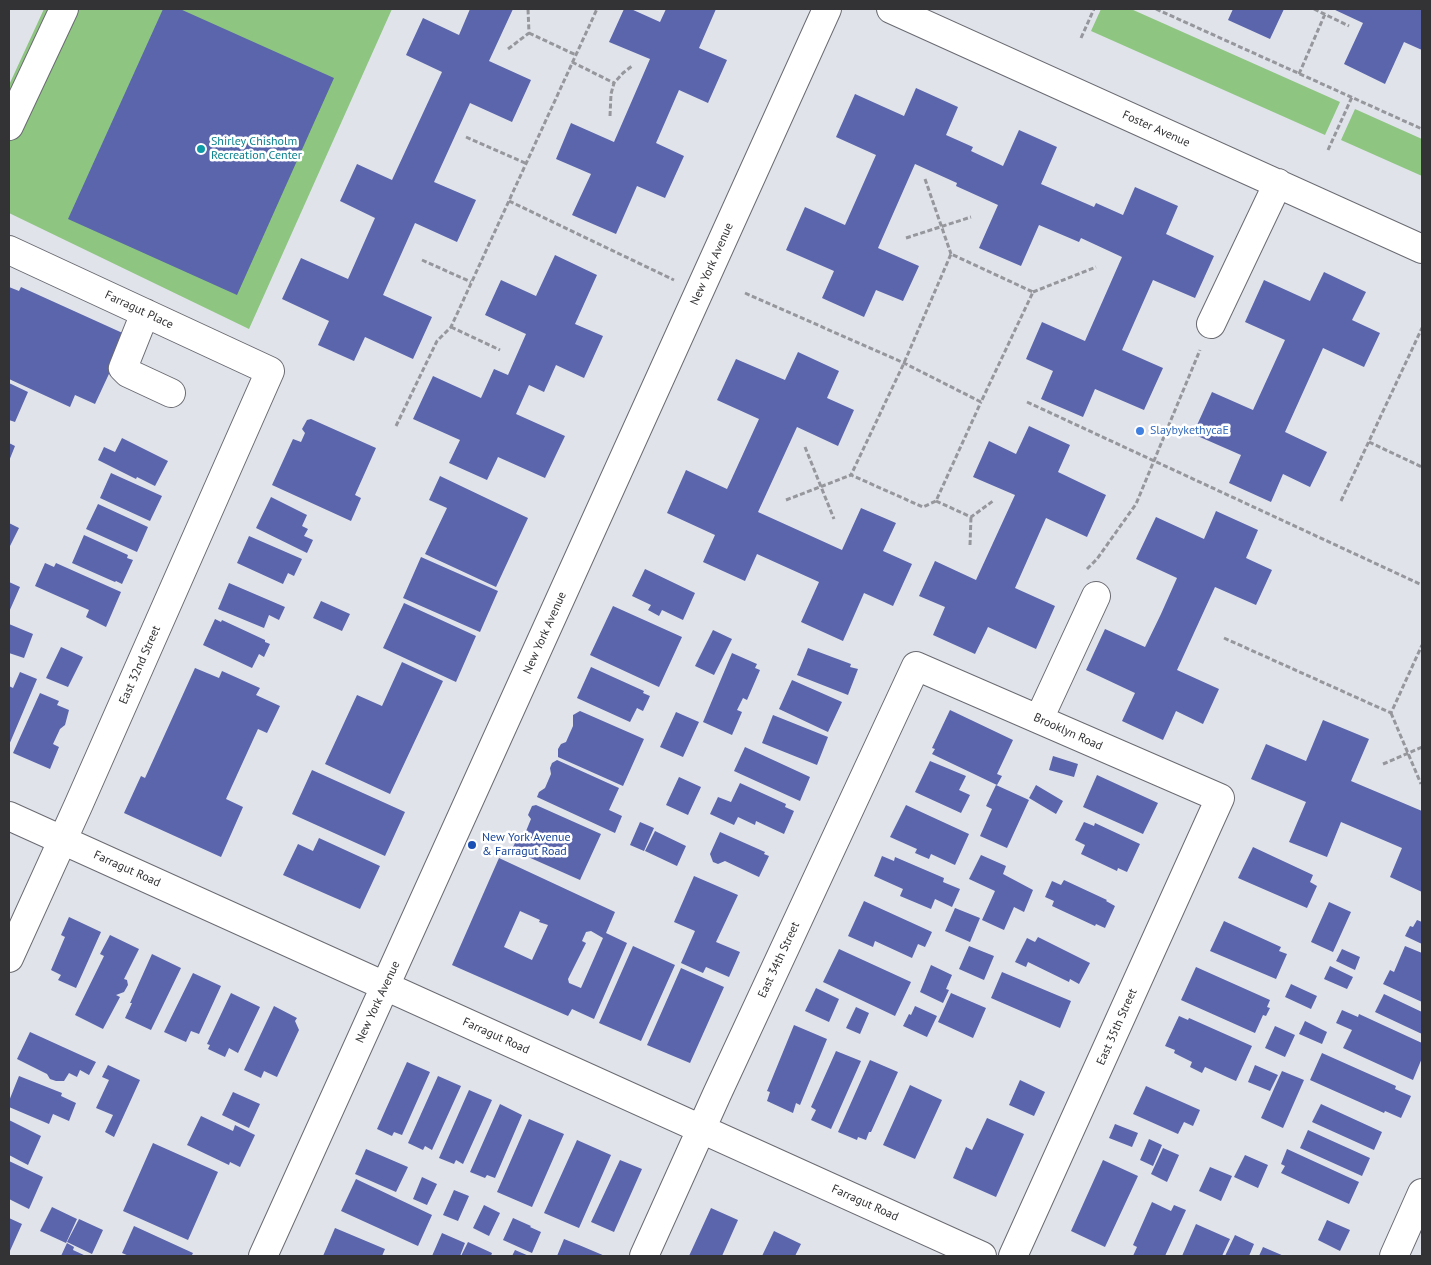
<!DOCTYPE html>
<style>
body{margin:0}
#map{position:relative;width:1431px;height:1265px;overflow:hidden;background:#e1e3eb;font-family:"PT Sans",sans-serif}
canvas{display:block}
.frame{position:absolute;inset:0;border:10px solid #333336;pointer-events:none}
</style>
<div id="map">
<canvas width="1431" height="1265"></canvas>
<div class="frame"></div>
</div>
<script>
const c = document.querySelector('canvas').getContext('2d');
c.lineJoin = 'round';
function fill(path, color) { c.fillStyle = color; c.fill(path, 'evenodd'); }
const shape = rows => new Path2D(rows.map(r => 'M' + r).join(''));
function strokePath(path, color, width, dash) { c.strokeStyle = color; c.lineWidth = width; c.lineCap = dash ? 'butt' : 'round'; c.setLineDash(dash || []); c.stroke(path); }
function write(font, color, halo, rows, align = 'center') {
  c.font = font + ' "PT Sans",sans-serif'; c.lineWidth = 5; c.setLineDash([]); c.textBaseline = 'middle'; c.strokeStyle = halo; c.fillStyle = color; for (const [text, x, y, turn = 0] of rows) {
    c.save(); c.translate(x, y); c.rotate((+turn || 0) * Math.PI / 180); c.textAlign = isNaN(turn) ? turn : align; if (halo) c.strokeText(text, 0, 0); c.fillText(text, 0, 0); c.restore();
  }
}
const green = shape([
 [44,9,392,9,249,329,9,213,9,85],
 [1101,9,1131,9,1340,102,1325,135,1091,31],
 [1355,109,1422,139,1422,176,1341,140]
]);
const building = shape([
 [163,9,180,9,334,78,237,295,68,219],
 [470,9,513,9,489,61,531,80,512,122,470,103,434,182,476,200,457,242,415,223,383,295,432,317,413,359,365,337,354,361,318,345,329,321,282,299,301,258,348,279,375,218,340,201,357,164,392,180,442,72,406,55,423,18,459,35],
 [624,9,631,9,660,22,666,9,716,9,699,48,727,60,708,103,679,90,656,143,684,156,665,198,637,186,616,234,572,215,591,174,556,159,571,123,614,142,650,59,609,42],
 [1233,9,1284,9,1270,39,1228,20],
 [1333,9,1422,9,1422,50,1404,42,1385,84,1344,64,1363,23],
 [916,88,958,107,946,135,973,147,971,151,1003,166,1019,130,1057,147,1041,184,1094,207,1096,203,1123,215,1135,187,1178,206,1166,234,1214,256,1195,298,1153,280,1122,350,1163,368,1144,410,1095,389,1083,417,1041,399,1053,371,1026,359,1042,322,1085,341,1122,257,1081,238,1079,242,1039,225,1021,266,979,248,998,205,956,186,957,183,915,164,878,248,919,266,903,301,876,290,864,317,822,298,834,271,786,250,805,207,845,225,876,155,836,137,855,94,904,116],
 [555,255,597,275,575,324,603,336,584,378,556,365,544,392,529,385,516,414,565,436,545,478,498,457,487,480,449,463,460,440,413,419,433,376,481,398,494,369,508,375,526,334,485,315,501,280,536,296],
 [1324,272,1366,292,1352,320,1380,333,1364,367,1323,348,1285,432,1327,452,1310,487,1283,474,1271,502,1229,483,1241,455,1193,434,1212,392,1253,410,1285,340,1245,322,1264,280,1310,301],
 [9,287,19,291,21,287,127,335,95,404,75,395,70,407,9,379],
 [798,352,839,371,827,398,854,410,838,446,797,427,758,512,842,550,861,508,896,523,883,551,912,564,893,606,864,593,843,641,801,622,819,582,757,554,745,581,703,562,715,535,667,513,686,470,727,489,759,419,717,400,736,359,785,380],
 [9,383,28,392,15,422,9,420],
 [311,419,376,448,355,495,361,498,351,521,272,485,293,439,301,442,305,433,302,429,307,420],
 [1029,426,1070,445,1058,472,1106,495,1087,537,1046,518,1015,588,1055,606,1036,649,988,627,975,654,933,635,945,607,919,596,935,561,976,580,1015,495,973,477,989,441,1016,454],
 [122,438,168,461,155,486,137,477,136,479,98,460,104,447,115,452],
 [9,443,15,446,9,461],
 [111,473,162,496,150,521,100,498],
 [440,476,528,518,496,587,425,554,447,508,429,500],
 [271,497,307,515,302,526,308,529,304,536,313,540,307,553,256,528],
 [98,504,148,527,137,552,86,529],
 [1216,511,1258,530,1246,558,1272,570,1256,605,1215,587,1177,670,1219,689,1203,724,1176,711,1163,740,1122,721,1135,693,1086,670,1105,629,1145,647,1161,614,1177,578,1136,559,1156,517,1204,539],
 [9,523,19,528,9,548],
 [84,535,128,555,127,558,133,560,122,584,116,581,115,582,72,563],
 [249,536,302,559,294,576,288,573,283,584,237,563],
 [421,557,498,591,480,632,403,598],
 [45,563,54,567,56,563,121,592,106,627,86,617,89,610,35,586],
 [645,569,695,593,683,620,662,610,659,616,648,610,651,605,632,596],
 [9,582,20,587,9,612],
 [229,583,285,607,279,620,269,615,264,628,218,609],
 [321,601,350,614,342,631,313,618],
 [404,603,476,636,456,682,383,648],
 [613,606,682,637,659,687,590,655],
 [215,619,221,622,222,620,265,640,265,642,270,644,264,657,259,654,252,668,203,645],
 [9,624,33,634,24,658,9,653],
 [713,630,732,639,714,675,695,666],
 [61,647,83,657,68,687,46,678],
 [808,648,851,664,850,667,858,669,848,695,797,675],
 [732,653,757,664,755,668,760,670,747,700,743,698,737,710,742,712,732,735,703,722],
 [402,662,443,681,390,794,325,764,357,695,382,706],
 [591,667,644,691,643,693,650,696,643,711,637,708,630,722,577,698],
 [195,668,219,678,222,671,260,688,256,695,280,706,267,733,258,729,226,799,243,807,221,857,124,813,141,776,145,778],
 [20,672,37,679,9,745,9,686,13,688],
 [792,680,842,702,828,732,779,709],
 [40,693,59,701,57,705,69,710,65,725,60,729,53,744,59,747,50,769,13,753],
 [950,710,1013,740,997,774,1002,776,997,785,932,754,935,749,932,748],
 [580,711,644,739,623,786,558,757,558,749,561,744,566,742,573,726,573,715],
 [676,712,699,722,683,757,660,747],
 [773,715,828,737,817,765,762,743],
 [1323,720,1369,739,1351,781,1422,811,1422,892,1390,877,1402,848,1341,822,1327,857,1289,842,1306,802,1251,779,1266,744,1306,761],
 [745,747,810,777,800,801,734,771],
 [1053,756,1078,764,1074,777,1049,770],
 [557,760,619,788,609,810,622,816,615,833,537,797,539,792,545,788,551,774,550,768,552,763],
 [930,761,966,776,959,790,970,795,961,813,915,792],
 [312,770,405,812,385,856,292,814],
 [1097,775,1158,803,1143,834,1083,807],
 [679,777,701,787,688,815,666,805],
 [740,783,786,804,785,807,794,811,784,834,756,821,755,825,738,817,734,825,710,814,718,797,731,802],
 [996,785,1029,800,1007,848,980,836,992,809,986,806],
 [1036,785,1063,801,1056,814,1029,798],
 [536,805,601,834,580,880,517,852,513,847,518,837,524,836,531,819,528,815,532,806],
 [906,805,969,834,955,865,931,854,929,859,915,853,917,849,890,837],
 [640,822,654,828,644,851,630,845],
 [1084,822,1094,826,1095,823,1140,844,1127,872,1118,868,1117,871,1081,854,1085,845,1075,840],
 [655,831,686,846,677,866,645,851],
 [720,832,765,852,764,854,769,856,759,877,725,861,718,864,713,862,710,854],
 [319,838,380,866,360,909,283,875,298,844,313,851],
 [1253,847,1313,875,1310,882,1317,886,1307,908,1238,878],
 [981,855,1006,866,1003,874,1033,890,1024,912,1014,907,1004,930,982,920,995,891,969,879],
 [882,856,894,861,895,857,944,878,943,882,960,889,952,907,935,899,931,909,900,896,903,889,874,876],
 [499,858,615,912,606,933,627,943,594,1019,572,1009,568,1016,452,965],
 [520,911,540,920,539,922,548,925,532,960,504,947],
 [591,931,603,938,581,988,569,983,568,979,586,943,582,941,586,932],
 [694,876,738,895,716,942,740,952,729,977,706,967,703,973,681,963,695,931,674,922],
 [1064,880,1107,900,1106,901,1115,906,1105,928,1096,924,1095,926,1052,906,1054,901,1045,897,1052,881,1061,885],
 [864,901,932,932,925,947,918,944,912,958,875,941,873,947,848,936],
 [1329,902,1351,912,1333,952,1311,942],
 [955,908,980,918,970,942,945,931],
 [69,917,101,932,76,988,58,980,61,975,51,970,65,937,61,935],
 [1417,920,1422,922,1422,944,1405,936,1410,926,1413,927],
 [1224,921,1281,947,1279,951,1287,954,1276,979,1210,951],
 [110,935,139,949,124,979,127,980,128,985,124,992,116,995,120,997,103,1029,75,1015,104,956,100,954],
 [1038,937,1090,963,1079,984,1070,979,1069,982,1028,962,1026,967,1015,962,1027,938,1035,942],
 [633,946,675,965,641,1041,599,1023],
 [969,946,994,956,984,980,959,969],
 [1405,946,1422,953,1422,1002,1383,984,1390,970,1394,972],
 [839,949,911,982,895,1016,823,982],
 [1342,949,1360,957,1355,970,1336,961],
 [152,954,181,968,151,1030,125,1018,132,1003,130,1003],
 [931,965,952,975,946,989,949,990,943,1003,920,992],
 [1330,966,1353,977,1347,989,1324,979],
 [1196,967,1270,1000,1267,1007,1270,1008,1266,1016,1263,1015,1255,1033,1181,1000],
 [681,968,724,987,690,1063,647,1045],
 [1002,972,1071,1001,1060,1028,991,998],
 [193,973,221,986,199,1034,191,1031,186,1042,164,1032],
 [1291,984,1317,996,1311,1009,1285,997],
 [816,988,839,999,829,1022,805,1011],
 [231,993,260,1007,238,1053,229,1048,225,1057,208,1049,210,1045,207,1044],
 [951,993,986,1008,973,1038,938,1022],
 [1384,994,1422,1012,1422,1034,1375,1012],
 [274,1006,297,1018,295,1021,299,1030,277,1077,264,1071,261,1078,244,1070],
 [915,1006,937,1016,927,1037,903,1026,909,1014,911,1015],
 [856,1007,869,1013,860,1034,846,1028],
 [1342,1010,1358,1017,1359,1014,1422,1043,1422,1058,1413,1080,1343,1048,1352,1030,1336,1023],
 [1179,1016,1188,1020,1189,1018,1252,1046,1236,1081,1205,1067,1202,1073,1190,1067,1192,1062,1174,1053,1175,1050,1165,1046],
 [1305,1021,1327,1032,1322,1044,1299,1034],
 [794,1025,827,1039,800,1105,796,1103,793,1113,767,1101,770,1092,767,1091],
 [1275,1026,1295,1035,1285,1057,1265,1048],
 [30,1032,96,1062,89,1075,80,1070,77,1077,69,1073,64,1081,56,1081,50,1079,47,1074,17,1059],
 [836,1051,861,1061,831,1129,811,1120,816,1110,811,1107],
 [1322,1053,1396,1086,1395,1089,1411,1096,1401,1118,1385,1111,1384,1113,1310,1080],
 [870,1060,898,1072,871,1132,869,1132,866,1140,858,1137,857,1140,838,1132],
 [407,1062,430,1072,402,1135,394,1132,392,1136,377,1129],
 [108,1065,140,1080,114,1137,105,1132,113,1115,96,1108,109,1080,102,1077],
 [1255,1065,1278,1075,1270,1091,1248,1082],
 [1282,1071,1304,1080,1283,1128,1261,1118],
 [19,1076,62,1093,61,1096,76,1103,69,1121,53,1114,49,1124,9,1107,9,1101],
 [438,1076,461,1086,432,1150,425,1146,423,1150,408,1143],
 [1020,1080,1045,1092,1034,1116,1009,1105],
 [910,1085,942,1100,915,1159,883,1145],
 [1146,1086,1200,1110,1193,1126,1184,1122,1178,1134,1133,1114],
 [469,1090,492,1100,463,1164,456,1160,454,1164,439,1158],
 [233,1092,260,1104,249,1128,222,1115],
 [500,1104,522,1115,495,1178,487,1175,485,1178,470,1172],
 [1321,1104,1382,1132,1374,1150,1312,1122],
 [201,1116,233,1131,235,1125,255,1135,240,1167,230,1162,229,1165,187,1145],
 [987,1118,1024,1134,996,1197,953,1178,966,1147,972,1150],
 [529,1119,564,1134,532,1207,497,1192],
 [9,1120,41,1136,28,1165,9,1155],
 [1115,1124,1138,1133,1132,1147,1109,1138],
 [1308,1130,1370,1158,1362,1176,1300,1148],
 [1149,1139,1162,1145,1153,1166,1140,1160],
 [577,1140,611,1155,579,1228,544,1213],
 [153,1143,218,1172,188,1240,123,1211],
 [1163,1148,1179,1155,1167,1182,1151,1174],
 [366,1149,408,1167,396,1192,355,1174],
 [1287,1149,1359,1182,1349,1204,1281,1173,1285,1166,1281,1164],
 [1245,1155,1268,1165,1258,1188,1234,1177],
 [620,1160,642,1169,614,1232,591,1222],
 [1103,1160,1138,1176,1105,1247,1071,1231],
 [9,1161,43,1177,29,1209,9,1199],
 [1210,1167,1232,1176,1221,1201,1199,1191],
 [422,1177,437,1184,427,1205,413,1199],
 [356,1179,432,1215,418,1246,341,1211],
 [454,1190,469,1196,458,1221,443,1215],
 [1152,1202,1171,1211,1174,1205,1186,1210,1165,1256,1133,1256,1137,1247,1133,1245],
 [484,1205,500,1213,489,1236,473,1228],
 [52,1207,77,1219,66,1243,40,1231],
 [711,1208,738,1220,722,1256,689,1256],
 [9,1218,22,1224,9,1253],
 [513,1218,531,1226,530,1227,541,1232,532,1253,503,1240],
 [79,1219,103,1230,92,1254,67,1242],
 [1327,1220,1350,1230,1340,1251,1318,1240],
 [1196,1224,1230,1239,1222,1256,1182,1256],
 [134,1226,193,1253,192,1255,196,1256,129,1256,122,1253],
 [335,1228,385,1249,382,1256,323,1256],
 [774,1231,801,1244,795,1256,762,1256],
 [442,1233,465,1243,460,1256,432,1256],
 [1235,1235,1254,1244,1249,1256,1225,1256],
 [564,1239,579,1245,605,1256,557,1256],
 [468,1242,492,1253,491,1256,461,1256],
 [67,1243,74,1247,73,1250,86,1256,61,1256],
 [1263,1247,1284,1256,1259,1256],
 [515,1250,529,1256,512,1256]
]);
const path = shape([
 [1156,9,1422,129],
 [1314,9,1349,26],
 [529,33,576,55],
 [1081,38,1094,9],
 [508,49,529,33,528,9],
 [572,62,614,83],
 [1299,74,1325,14],
 [610,116,611,94,614,83,623,73,632,66],
 [466,137,525,163],
 [1328,150,1352,97],
 [925,179,951,254],
 [509,201,674,280],
 [906,238,971,217],
 [422,260,471,282],
 [1033,292,1096,267],
 [745,293,904,363,981,402,1033,292,951,254,904,363,851,475,923,507,936,501,981,402],
 [451,327,500,350],
 [1027,402,1422,585],
 [396,426,437,341,451,327,597,9],
 [1369,442,1422,467],
 [805,447,834,519],
 [786,500,851,475],
 [936,501,971,517,993,501],
 [1341,501,1422,328],
 [970,545,971,517],
 [1087,569,1097,559,1136,504,1200,350],
 [1224,638,1391,713,1422,645],
 [1391,713,1421,784],
 [1383,764,1422,747]
]);
const minor = shape([
 [891,9,1422,249],
 [9,126,64,9],
 [9,250,270,371,78,806,9,958],
 [145,313,123,368,128,373,171,393],
 [1211,324,1278,183],
 [1039,719,1096,596],
 [9,816,982,1256],
 [263,1256,827,9],
 [644,1256,717,1094,916,666,1220,798,1013,1256],
 [1394,1256,1422,1193]
]);
const markers = [
 [201,149,5,"#0f9aa8"],
 [1140,431,5,"#3f7fe0"],
 [472,845,5,"#1a4fb4"]
];
const streetNames = [
 ["Foster Avenue",1156,129,24],
 ["New York Avenue",712,264,-66],
 ["Farragut Place",139,310,25],
 ["New York Avenue",545,633,-66],
 ["East 32nd Street",140,665,-66],
 ["Brooklyn Road",1068,732,24],
 ["Farragut Road",127,869,24],
 ["East 34th Street",779,960,-65],
 ["New York Avenue",378,1002,-65],
 ["East 35th Street",1117,1027,-66],
 ["Farragut Road",496,1036,24],
 ["Farragut Road",865,1203,24]
];
const cultureNames = [
 ["Shirley Chisholm",211,142],
 ["Recreation Center",211,156]
];
const shopNames = [
 ["SlaybykethycaE",1150,431]
];
const transitNames = [
 ["New York Avenue",482,838],
 ["& Farragut Road",482,852]
];
fill(green, '#8ec681');
fill(building, '#5a65ab');
strokePath(minor, '#6a6b72', 30);
strokePath(path, '#96979d', 3, [5, 2.5]);
strokePath(minor, '#fff', 28);
for (const [x, y, r, color] of markers) { const dot = new Path2D(); dot.arc(x, y, r, 0, 2 * Math.PI); c.fillStyle = color; c.fill(dot); strokePath(dot, '#fff', 2); }
write('12px', '#333336', '#fff', streetNames);
write('12px', '#0d838f', '#fff', cultureNames, 'left');
write('12px', '#366cbe', '#fff', shopNames, 'left');
write('12px', '#164399', '#fff', transitNames, 'left');
</script>
